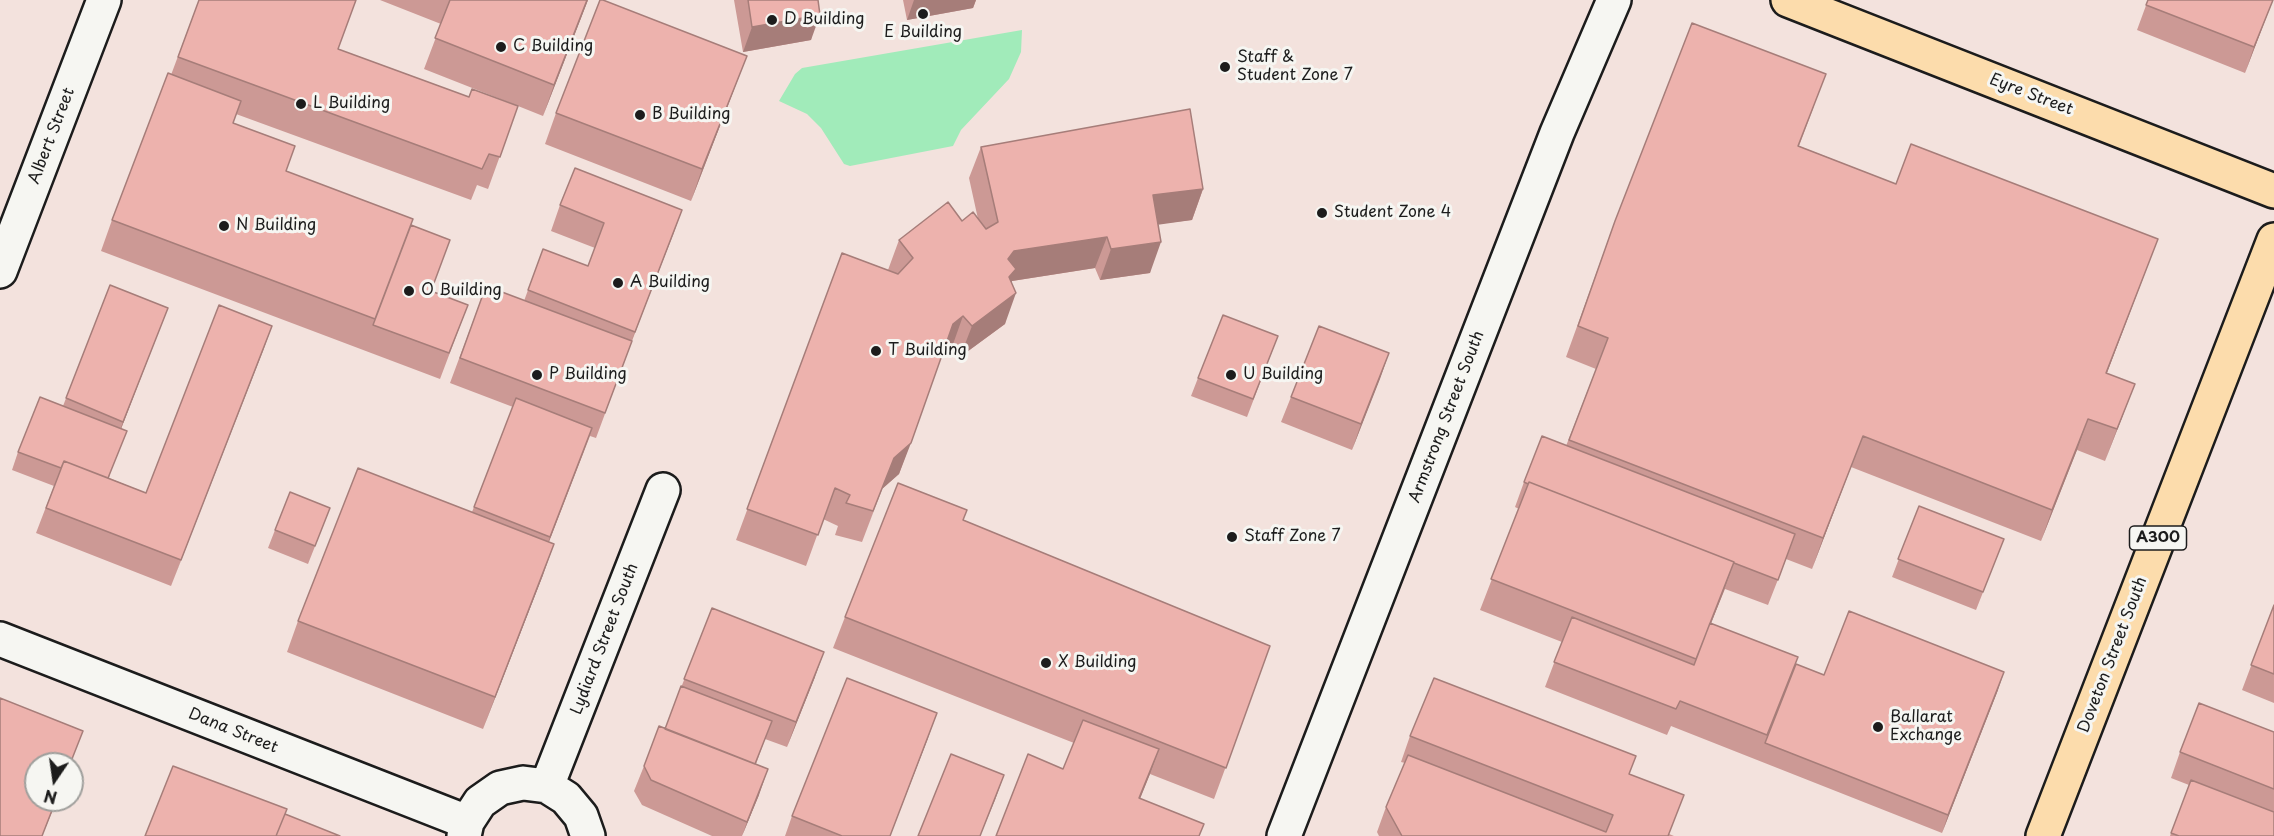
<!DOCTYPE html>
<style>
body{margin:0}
#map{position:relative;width:2274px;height:836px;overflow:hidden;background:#f3e2dd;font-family:"Playpen Sans",sans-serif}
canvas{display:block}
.north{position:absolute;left:24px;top:752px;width:60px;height:60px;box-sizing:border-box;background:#f6f6f2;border:2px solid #9f9f9c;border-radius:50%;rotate:193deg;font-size:16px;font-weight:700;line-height:24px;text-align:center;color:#1c1c1c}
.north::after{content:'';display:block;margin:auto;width:21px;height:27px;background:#1c1c1c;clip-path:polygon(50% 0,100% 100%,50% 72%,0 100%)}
</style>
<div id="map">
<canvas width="2274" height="836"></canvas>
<div class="north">N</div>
</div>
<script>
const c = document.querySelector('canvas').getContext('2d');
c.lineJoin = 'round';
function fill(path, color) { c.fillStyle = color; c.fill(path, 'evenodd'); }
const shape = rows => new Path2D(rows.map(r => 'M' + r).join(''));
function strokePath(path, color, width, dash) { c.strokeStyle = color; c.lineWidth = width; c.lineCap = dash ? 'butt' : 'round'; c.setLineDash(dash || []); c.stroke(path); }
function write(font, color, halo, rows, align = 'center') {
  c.font = font + ' "Playpen Sans",sans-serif'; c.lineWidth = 6; c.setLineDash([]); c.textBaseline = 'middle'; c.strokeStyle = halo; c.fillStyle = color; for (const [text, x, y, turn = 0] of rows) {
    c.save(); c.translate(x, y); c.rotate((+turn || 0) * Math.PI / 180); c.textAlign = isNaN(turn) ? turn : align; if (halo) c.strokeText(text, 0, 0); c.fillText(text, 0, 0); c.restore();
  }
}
const green = shape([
 [1022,30,1021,52,1009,79,961,130,953,146,850,166,844,164,821,128,807,114,779,101,795,74,802,68]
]);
const minor = shape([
 [0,271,104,0],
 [0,639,467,822],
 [547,786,663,490],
 [464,836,467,822,480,802,500,788,523,783,547,786,566,798,581,816,588,836],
 [1284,836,1557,133,1614,0]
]);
const major = shape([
 [1788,0,2274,191]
]);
const highway = shape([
 [2043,836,2274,240]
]);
const wall = shape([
 [199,0,338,49,469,97,518,106,424,69,441,24,380,0,588,0,543,116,518,106,488,189,477,185,471,200,236,114,233,123,286,171,411,225,431,291,468,305,440,379,101,251,112,220,171,75],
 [734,0,818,0,811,40,743,52],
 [903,0,976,0,973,8,907,20],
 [2148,0,2273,0,2245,73,2137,30],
 [735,87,691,201,545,144,556,113],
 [1814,106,1799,146,1896,184,2158,239,2107,373,2123,415,2105,461,2077,450,2041,541,1851,467,1812,569,1786,559,1768,605,1725,589,1711,623,1796,664,1824,675,1998,690,1942,833,1671,726,1667,735,1545,687,1562,642,1480,610,1519,509,1515,507,1524,482,1566,446,1596,369,1566,357,1615,221],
 [981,147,1203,189,1192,220,1158,224,1150,273,1100,280,1095,268,1012,281,1005,324,960,357,952,347,942,355,899,474,882,489,862,542,835,535,838,526,823,519,806,566,736,540,842,253,888,270,899,240,962,221,978,219,969,178],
 [560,205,682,210,632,341,596,438,590,436,549,542,543,575,483,729,287,652,298,621,472,512,513,407,450,383,486,286,524,301,543,249,588,266,595,248,551,231],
 [110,285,168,308,121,429,109,478,146,493,272,326,171,586,36,533,54,486,12,470,18,452,63,406],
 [1278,336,1247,417,1191,396,1198,378],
 [1389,353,1352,450,1281,422,1291,397],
 [1919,506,2004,539,1976,610,1892,577],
 [963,520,1270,646,1214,799,1150,774,1140,799,1063,769,1074,743,833,648,845,617],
 [323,526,308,564,268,548,275,530],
 [2274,605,2274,703,2242,690],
 [712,608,815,677,787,747,765,739,756,764,759,795,742,836,712,836,642,805,634,791,644,766,665,729],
 [2274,732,2274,836,2170,836,2189,785,2171,778,2180,752],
 [1410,736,1629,774,1669,834,1674,836,1379,836,1377,832,1386,807,1405,763,1401,762],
 [928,738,890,836,785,836,792,816]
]);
const shadedWall = shape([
 [587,0,588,0,543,116,554,85],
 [914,0,976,0,973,8,907,20],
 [2273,0,2267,15,2245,73,2254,47],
 [820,15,811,40,743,52,752,27],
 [747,56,735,87,691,201,702,169],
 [1203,189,1192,220,1142,227,1153,195],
 [682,210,673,235,625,357,635,332],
 [1107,237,1095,268,1012,281,1005,301,1016,293,1005,324,960,357,972,326,1008,259,1014,251],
 [2158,239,2146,270,2095,404,2106,373],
 [1161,242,1150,273,1100,280,1111,249],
 [168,308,158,333,114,447,123,422],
 [963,316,952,347,942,355,953,324],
 [272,326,263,351,171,586,181,560],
 [1389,353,1380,379,1352,450,1361,424],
 [2135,384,2123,415,2105,461,2117,429],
 [2088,419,2077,450,2041,541,2052,510],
 [592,428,583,453,541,562,550,537],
 [1863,436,1851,467,1812,569,1823,538],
 [911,443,899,474,882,489,862,542,894,458],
 [554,544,543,575,483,729,495,697],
 [1734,562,1723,593,1685,690],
 [824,652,815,677,787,747,796,722],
 [2004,672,1998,690,1942,833,1948,815],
 [937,713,928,738,890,836],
 [1159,749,1150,774,1130,823,1139,798],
 [768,769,759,795,742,836,747,822],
 [1004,775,995,800,980,836],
 [56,800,57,800,42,836]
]);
const building = shape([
 [199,0,356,0,338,49,469,97,472,89,518,106,500,157,489,154,482,169,178,57,199,0],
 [450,0,587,0,554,85,435,38,450,0],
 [600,0,603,0,747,56,702,169,556,113,600,0],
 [748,0,818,0,820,15,752,27,748,0],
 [2148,0,2273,0,2254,47,2146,5,2148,0],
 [1692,23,1826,74,1798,146,1896,184,1911,144,2158,239,2106,373,2135,384,2117,429,2088,419,2052,510,1863,436,1823,538,1569,440,1608,338,1578,326,1615,221,1692,23],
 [168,73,241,101,233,123,295,146,286,171,413,219,375,319,112,220,168,73],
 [1190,109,1203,189,1153,195,1161,242,1111,249,1107,237,1014,251,1008,259,1016,269,1009,277,1016,293,972,326,963,316,953,324,911,443,894,458,873,511,846,503,850,495,835,488,818,535,747,509,842,253,898,274,913,258,899,240,948,202,962,221,973,212,986,229,998,222,981,147,1190,109],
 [575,168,682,210,635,332,528,290,543,249,588,266,604,223,560,205,575,168],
 [411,225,450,240,431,291,468,305,449,353,373,325,411,225],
 [110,285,168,308,123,422,66,398,110,285],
 [486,286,632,341,605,413,460,358,486,286],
 [219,305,272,326,181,560,46,508,64,461,146,493,219,305],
 [1223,315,1278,336,1253,399,1198,378,1223,315],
 [1319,326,1389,353,1361,424,1291,397,1319,326],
 [40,397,127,431,108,478,64,461,61,468,18,452,40,397],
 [516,398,592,428,550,537,474,507,516,398],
 [1542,436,1795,534,1778,580,1734,563,1734,562,1529,482,1528,484,1524,482,1542,436],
 [358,468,554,544,495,697,298,621,358,468],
 [1529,482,1734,562,1696,659,1491,579,1529,482],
 [898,483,967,510,963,520,1270,646,1226,768,845,617,898,483],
 [290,492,330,508,315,546,275,530,290,492],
 [1919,506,2004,539,1983,592,1898,559,1919,506],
 [2274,605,2274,674,2251,665,2274,605],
 [712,608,824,652,796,722,684,679,712,608],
 [1849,611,2004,672,1948,815,1765,743,1796,664,1824,675,1849,611],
 [1572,617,1694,665,1710,623,1798,657,1767,735,1680,701,1676,709,1554,662,1572,617],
 [847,678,937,713,890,836,842,836,792,816,847,678],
 [1434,678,1636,756,1629,774,1684,795,1668,836,1402,836,1386,807,1408,755,1606,832,1613,815,1410,736,1434,678],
 [681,686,772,721,755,764,665,729,681,686],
 [0,698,83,731,70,764,36,764,36,800,56,800,42,836,0,836,0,698],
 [2199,703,2274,732,2274,789,2180,752,2199,703],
 [1083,720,1159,749,1139,798,1204,824,1199,836,996,836,1028,754,1063,769,1083,720],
 [659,726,768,769,747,822,651,780,644,766,659,726],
 [951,754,1004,775,980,836,918,836,951,754],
 [173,766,287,809,276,836,145,836,173,766],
 [2191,780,2274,812,2274,836,2179,836,2171,833,2191,780],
 [285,814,340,836,276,836,285,814]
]);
const markers = [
 [923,14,6,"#1c1c1c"],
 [772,20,6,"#1c1c1c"],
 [501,47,6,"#1c1c1c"],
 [1225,67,6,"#1c1c1c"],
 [301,104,6,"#1c1c1c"],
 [640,115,6,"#1c1c1c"],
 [1322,213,6,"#1c1c1c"],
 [224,226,6,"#1c1c1c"],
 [618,283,6,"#1c1c1c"],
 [409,291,6,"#1c1c1c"],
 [876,351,6,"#1c1c1c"],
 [537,375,6,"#1c1c1c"],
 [1231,375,6,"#1c1c1c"],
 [1232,537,6,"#1c1c1c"],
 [1046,663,6,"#1c1c1c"],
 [1878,727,6,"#1c1c1c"]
];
const shields = [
 [2158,538,57]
];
const shieldNames = [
 ["A300",2158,538]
];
const poiNames = [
 ["D Building",784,20],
 ["E Building",923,33,"center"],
 ["C Building",513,47],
 ["Staff &",1237,58],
 ["Student Zone 7",1237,76],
 ["L Building",313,104],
 ["B Building",652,115],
 ["Student Zone 4",1334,213],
 ["N Building",236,226],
 ["A Building",630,283],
 ["O Building",421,291],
 ["T Building",888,351],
 ["P Building",549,375],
 ["U Building",1243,375],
 ["Staff Zone 7",1244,537],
 ["X Building",1058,663],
 ["Ballarat",1890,718],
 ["Exchange",1890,736]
];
const streetNames = [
 ["Eyre Street",2031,95,21],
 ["Albert Street",52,136,-69],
 ["Armstrong Street South",1447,417,-69],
 ["Lydiard Street South",605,639,-69],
 ["Doveton Street South",2113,655,-69],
 ["Dana Street",233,731,22]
];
fill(green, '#a1ebba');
strokePath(minor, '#1c1c1c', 38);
strokePath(major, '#1c1c1c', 38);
strokePath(highway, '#1c1c1c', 38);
strokePath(minor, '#f6f6f2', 33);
strokePath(major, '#fcdcac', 33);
strokePath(highway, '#fcdcac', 33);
fill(wall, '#cc9995');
fill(shadedWall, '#a67d79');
fill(building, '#edb2ad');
strokePath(building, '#a67d79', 1.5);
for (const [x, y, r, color] of markers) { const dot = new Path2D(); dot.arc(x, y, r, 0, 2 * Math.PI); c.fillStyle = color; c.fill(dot); strokePath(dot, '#f6f6f2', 2); }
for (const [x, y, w] of shields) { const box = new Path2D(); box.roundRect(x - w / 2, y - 12, w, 24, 4.5); c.fillStyle = '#f6f6f2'; c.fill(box); strokePath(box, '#1c1c1c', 1.5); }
write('bold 15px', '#1c1c1c', null, shieldNames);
write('16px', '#1c1c1c', '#f6f6f2', poiNames, 'left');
write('16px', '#1c1c1c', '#f6f6f2', streetNames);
</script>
